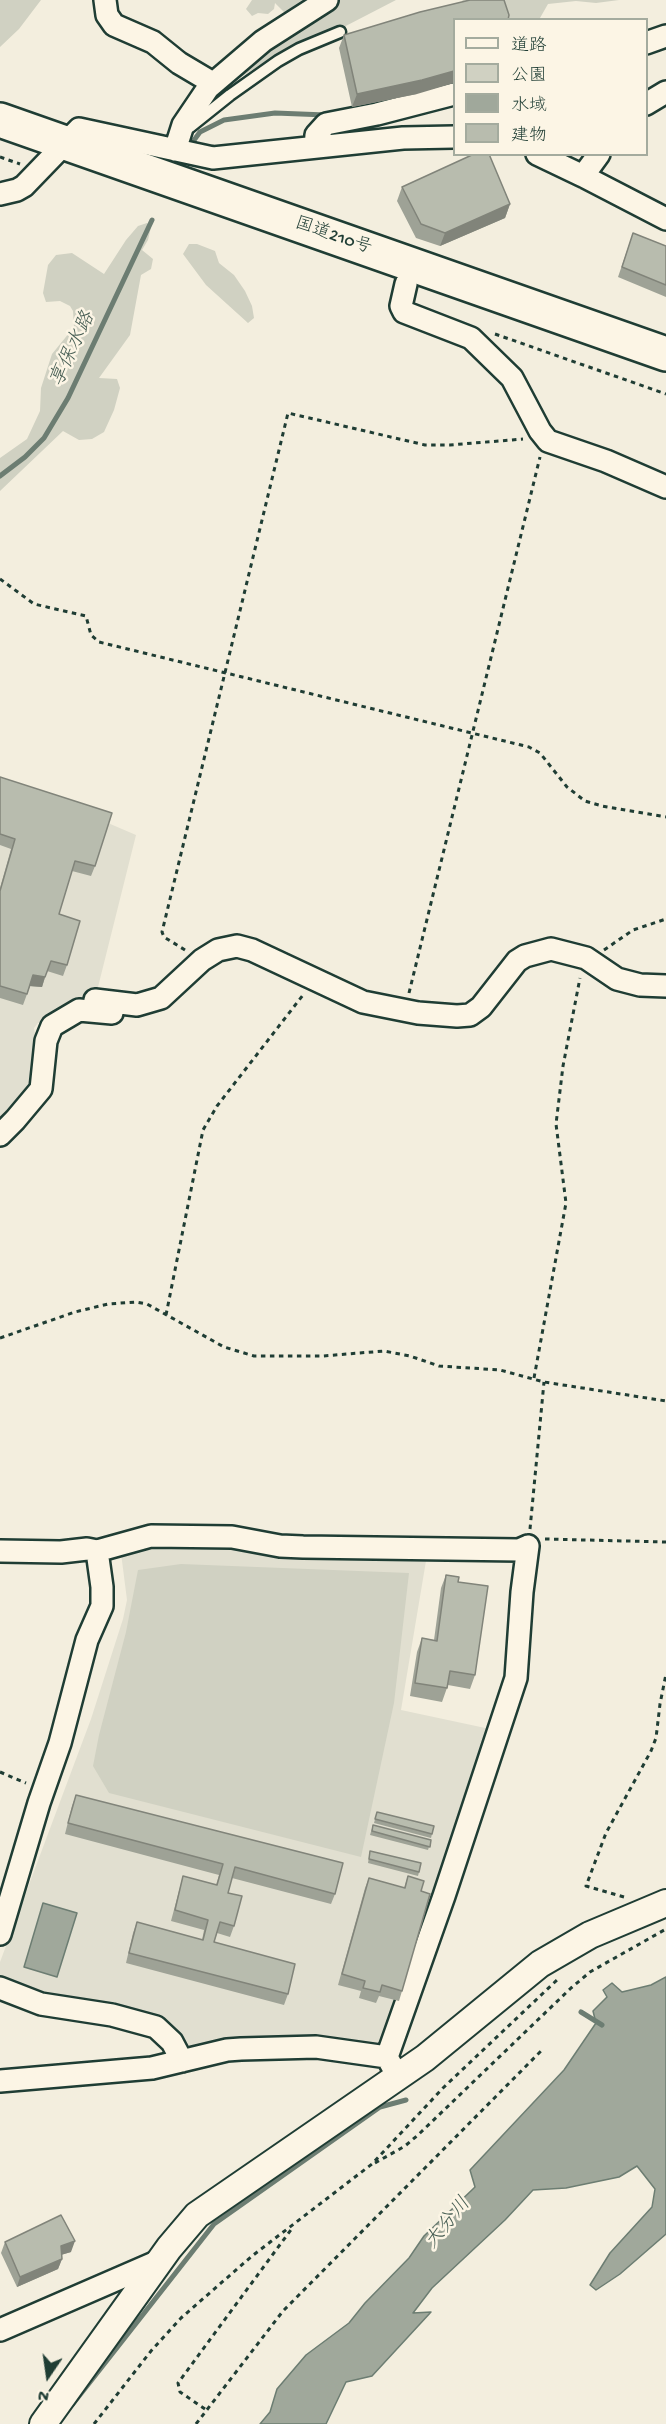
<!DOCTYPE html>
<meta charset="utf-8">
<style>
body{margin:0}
#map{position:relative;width:666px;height:2424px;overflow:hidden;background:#f3eede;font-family:"Gochi Hand","Klee One",sans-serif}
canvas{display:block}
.legend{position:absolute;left:453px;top:18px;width:195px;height:138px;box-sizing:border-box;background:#fcf5e5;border:2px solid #a4ab9e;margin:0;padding:8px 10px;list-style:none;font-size:18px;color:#1f3d34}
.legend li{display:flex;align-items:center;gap:12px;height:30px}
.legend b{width:30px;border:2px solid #a4ab9e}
.north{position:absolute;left:18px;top:2346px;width:60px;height:60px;-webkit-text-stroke:4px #fcf5e5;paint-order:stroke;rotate:193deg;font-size:16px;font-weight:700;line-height:24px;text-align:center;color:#1f3d34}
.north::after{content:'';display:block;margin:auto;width:21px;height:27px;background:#1f3d34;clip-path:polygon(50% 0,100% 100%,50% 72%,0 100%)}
</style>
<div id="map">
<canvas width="666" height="2424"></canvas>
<ul class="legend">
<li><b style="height:8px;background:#fcf5e5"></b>道路</li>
<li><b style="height:16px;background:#d0d1c2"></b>公園</li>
<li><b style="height:16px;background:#a0a89b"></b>水域</li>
<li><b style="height:16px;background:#b8bcae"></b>建物</li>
</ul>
<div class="north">N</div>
</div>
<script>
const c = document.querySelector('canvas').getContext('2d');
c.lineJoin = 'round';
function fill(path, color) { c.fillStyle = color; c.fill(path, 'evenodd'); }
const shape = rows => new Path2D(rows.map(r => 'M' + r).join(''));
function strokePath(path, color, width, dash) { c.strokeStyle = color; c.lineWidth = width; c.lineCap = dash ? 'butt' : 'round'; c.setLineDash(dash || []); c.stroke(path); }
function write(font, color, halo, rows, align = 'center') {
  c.font = font + ' "Gochi Hand","Klee One",sans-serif'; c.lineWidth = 5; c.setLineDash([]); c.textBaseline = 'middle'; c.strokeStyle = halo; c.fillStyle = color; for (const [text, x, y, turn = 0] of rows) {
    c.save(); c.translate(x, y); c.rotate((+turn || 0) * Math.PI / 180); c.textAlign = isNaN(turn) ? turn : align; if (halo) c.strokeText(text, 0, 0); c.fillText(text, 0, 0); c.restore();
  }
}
const built = shape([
 [0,788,108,823,136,835,93,1007,38,1023,34,1028,35,1034,40,1043,37,1082,0,1125],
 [147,1544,427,1555,401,1710,490,1729,442,1878,381,2044,335,2038,310,2038,185,2052,166,2020,121,2007,53,1997,0,1980,0,1962,91,1719,123,1619,127,1600,121,1553]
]);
const green = shape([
 [0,0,41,0,19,29,0,47],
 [252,0,317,0,290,18,275,3,274,9,268,14,258,13,252,16,246,9],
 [339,0,396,0,338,30,283,50,221,90,285,33,338,3],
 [462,0,619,0,596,3,576,1,548,4,540,18,531,20,508,19,501,9,474,14],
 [147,223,151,227,148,240,142,250,153,259,151,269,141,275,130,335,99,378,117,379,120,388,114,410,104,432,92,439,79,440,63,431,0,491,0,458,27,439,40,411,41,388,52,354,74,327,73,311,70,306,60,301,46,302,43,293,48,265,56,255,72,253,104,274,126,240,138,226],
 [189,244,197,244,215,251,219,263,234,275,245,291,252,306,254,318,248,323,206,285,183,254],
 [181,1564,409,1573,394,1703,361,1857,109,1793,93,1766,99,1735,126,1632,138,1570]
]);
const water = shape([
 [43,1903,77,1913,57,1977,24,1967,43,1903],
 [666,1977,666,2234,620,2274,596,2290,590,2285,610,2253,652,2207,655,2189,637,2166,619,2177,566,2188,533,2190,505,2220,432,2288,413,2313,431,2312,372,2376,346,2382,326,2424,260,2424,270,2412,277,2389,306,2355,349,2323,365,2303,409,2258,424,2236,475,2187,470,2170,564,2070,596,2023,593,2011,607,1997,603,1990,612,1983,622,1992,651,1985,666,1977]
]);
const stream = shape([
 [189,147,200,132,224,120,275,113,326,115],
 [0,476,25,457,44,438,68,398,152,220],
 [581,2012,602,2025],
 [72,2405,214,2224,380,2107,406,2100]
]);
const path = shape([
 [0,157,20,164],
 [495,334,666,394],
 [0,579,34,604,86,616,91,635,99,642,529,747,540,753,567,787,585,801,602,806,666,817],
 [185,950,164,937,162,932,288,413,425,445,450,445,523,439],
 [604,950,633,930,666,919],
 [409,993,540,457],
 [166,1315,203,1130,217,1106,303,995],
 [0,1338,75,1312,108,1304,136,1302,147,1304,224,1347,254,1356,323,1356,384,1351,410,1356,439,1366,500,1370,544,1382,666,1401],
 [534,1378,566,1203,556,1124,563,1066,580,978],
 [530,1529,544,1382],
 [545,1539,666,1542],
 [0,1772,26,1783],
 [624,1897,586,1886,606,1833,651,1751,656,1738,660,1704,666,1674],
 [375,2163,405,2146,418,2135,571,1988,590,1972,666,1929],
 [205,2409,180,2392,178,2383,293,2227],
 [94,2424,151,2351,181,2318,252,2256,372,2164,443,2088,557,1980],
 [196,2424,283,2311,543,2049]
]);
const service = shape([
 [190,127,230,95,278,61,299,49,340,32]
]);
const minor = shape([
 [105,0,107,15,114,25,153,42,179,63,206,79,208,88],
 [646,43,666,36],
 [646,104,666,92],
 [315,147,316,135,326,124,377,114,454,94],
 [175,150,183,125,208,88,263,41,327,0],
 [537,154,583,176,666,219],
 [583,176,599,154],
 [0,194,17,190,24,186,79,129,213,158,403,138,454,137],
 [406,284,401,306,404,312,471,338,512,378,540,431,548,441,606,461,666,487],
 [95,1000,137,1005,161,998,202,960,218,950,237,946,252,950,363,1002,418,1013,457,1016,470,1015,481,1007,517,961,525,956,551,949,586,958,617,979,640,985,666,986],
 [0,1135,15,1120,41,1089,46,1041,52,1026,79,1010,112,1013],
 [0,1551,61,1552,87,1549,97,1551],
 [0,1934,39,1803,60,1743,87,1640,102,1606,102,1587,97,1551,151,1536,232,1537,280,1546,303,1547,519,1550,528,1546],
 [0,1988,41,2004,112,2015,156,2027,172,2042,182,2061],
 [398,2077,387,2057,444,1896,516,1678,522,1592,528,1546],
 [0,2081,152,2068,227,2050,241,2049,316,2047,387,2057],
 [0,2330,159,2261]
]);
const tertiary = shape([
 [43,2424,169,2248,197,2215,425,2058,540,1964,590,1935,666,1903]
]);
const trunk = shape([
 [0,120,666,354]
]);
const wall = shape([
 [344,35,417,94,352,107,339,48],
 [402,187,510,204,505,218,440,246,416,238,397,201],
 [633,233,666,246,666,297,618,277],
 [0,777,95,866,91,876,72,871,59,914,67,965,63,976,47,971,42,987,30,986,23,1005,0,998,0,888,11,849,0,845],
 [446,1575,458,1582,475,1675,470,1689,448,1685,442,1702,410,1696,417,1652,422,1638,434,1640,441,1588],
 [76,1795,335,1894,331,1904,232,1878,228,1893,234,1926,230,1937,217,1933,214,1942,288,1994,284,2005,126,1963,133,1933,137,1922,202,1940,204,1930,171,1921,180,1887,183,1876,216,1885,219,1875,65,1834,72,1806],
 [377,1812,434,1826,431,1838,374,1823],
 [373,1825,431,1840,428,1850,370,1835],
 [370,1851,419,1872,418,1876,368,1863],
 [408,1876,421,1891,402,1991,399,2001,379,1996,376,2003,359,1998,361,1991,338,1985,365,1888,369,1878,404,1888],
 [5,2242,71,2252,61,2255,62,2259,58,2269,17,2287,1,2253]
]);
const shadedWall = shape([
 [454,71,454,83,417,94,352,107,357,94],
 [510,204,505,218,440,246,445,233],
 [33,975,45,977,42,987,29,986],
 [75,2241,71,2252,57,2256,61,2246],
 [62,2259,58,2269,17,2287,20,2277]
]);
const building = shape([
 [470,0,504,0,509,15,508,20,454,20,454,71,422,80,357,94,344,35,420,12,470,0],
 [474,154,489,154,510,204,445,233,421,224,402,187,474,154],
 [633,233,666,246,666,285,622,267,633,233],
 [0,777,112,813,95,866,75,861,59,914,80,921,67,965,51,961,45,977,33,975,27,994,0,986,0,891,15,839,0,834,0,777],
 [446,1575,459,1577,458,1582,488,1586,475,1675,450,1671,447,1688,415,1683,422,1638,437,1641,446,1575],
 [76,1795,343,1863,335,1894,235,1867,228,1893,242,1896,234,1926,220,1922,214,1942,295,1964,288,1994,129,1953,137,1922,203,1940,208,1920,175,1910,183,1876,217,1885,223,1864,68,1823,76,1795],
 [377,1812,434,1826,432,1834,375,1819,377,1812],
 [373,1825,431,1840,430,1847,372,1831,373,1825],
 [370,1851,421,1863,419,1872,369,1859,370,1851],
 [408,1876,424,1881,421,1891,430,1894,402,1991,382,1985,380,1992,363,1988,365,1981,342,1974,369,1878,405,1888,408,1876],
 [61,2215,75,2241,61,2246,62,2259,20,2277,5,2242,61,2215]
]);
const streetNames = [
 ["国道210号",333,237,19]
];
const waterNames = [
 ["享保水路",74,350,-65],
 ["大分川",449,2224,-51]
];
fill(built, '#e1dfd0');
fill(green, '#d0d1c2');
fill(water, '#a0a89b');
strokePath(water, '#6c7d72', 1.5);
strokePath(stream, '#6c7d72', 5);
strokePath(service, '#1f3d34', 15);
strokePath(minor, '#1f3d34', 26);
strokePath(tertiary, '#1f3d34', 30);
strokePath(trunk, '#1f3d34', 38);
strokePath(path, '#1f3d34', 3, [4.5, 4.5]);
strokePath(service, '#fcf5e5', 10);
strokePath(minor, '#fcf5e5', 21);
strokePath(tertiary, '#fcf5e5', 26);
strokePath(trunk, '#fcf5e5', 33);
fill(wall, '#9ea296');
fill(shadedWall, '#81847a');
fill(building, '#b8bcae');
strokePath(building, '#81847a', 1.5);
write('18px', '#1f3d34', '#fcf5e5', streetNames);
write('italic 20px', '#465d53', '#fcf5e5', waterNames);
</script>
